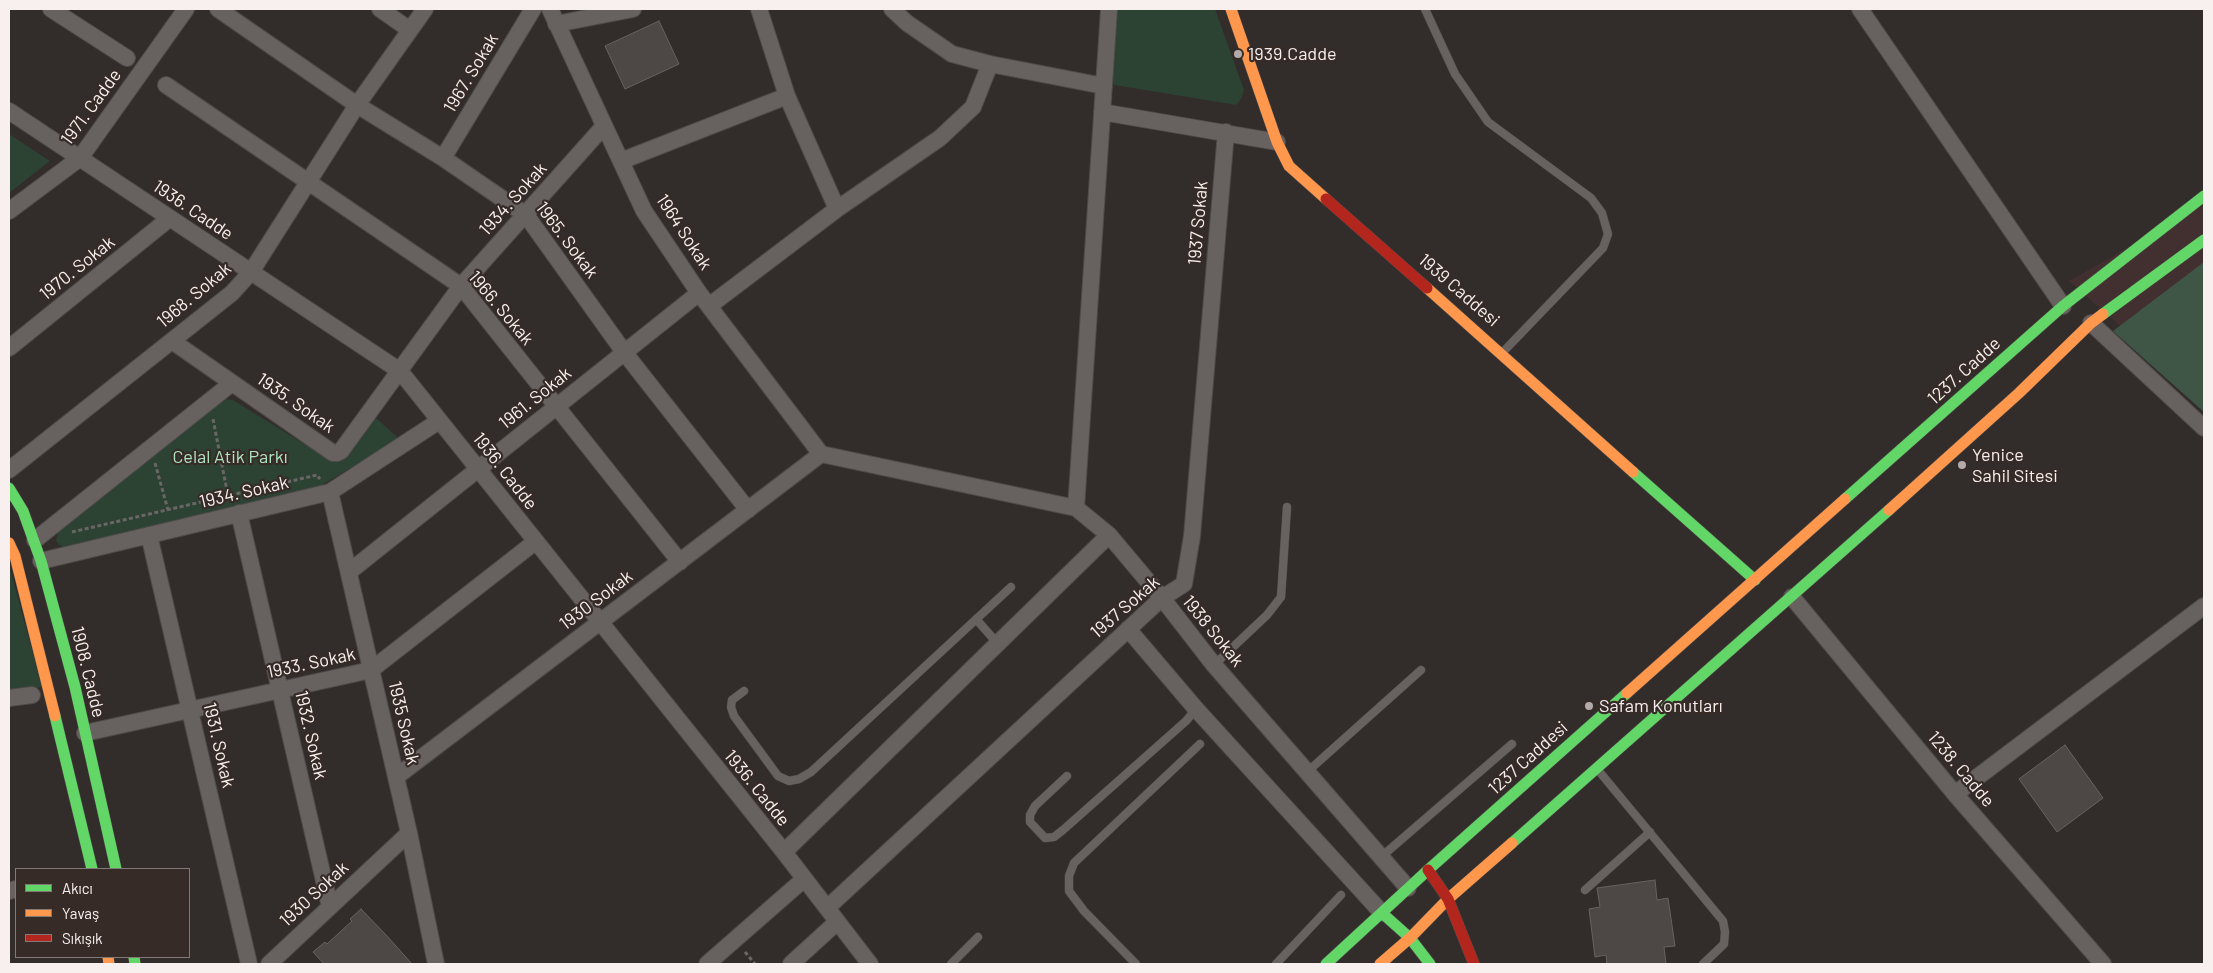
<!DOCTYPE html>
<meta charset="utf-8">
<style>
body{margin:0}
#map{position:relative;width:2213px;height:973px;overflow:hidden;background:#322c2a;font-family:Barlow,sans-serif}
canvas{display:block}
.frame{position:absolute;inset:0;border:10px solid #f7f0ee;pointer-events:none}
.legend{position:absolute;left:15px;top:868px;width:175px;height:90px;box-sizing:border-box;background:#362b27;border:1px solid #837a77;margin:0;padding:6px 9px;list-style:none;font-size:15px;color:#f7f0ee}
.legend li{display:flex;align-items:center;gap:10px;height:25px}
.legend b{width:25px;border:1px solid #837a77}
</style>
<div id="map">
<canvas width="2213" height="973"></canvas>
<div class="frame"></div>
<ul class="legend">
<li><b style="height:6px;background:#63d668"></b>Akıcı</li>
<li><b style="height:6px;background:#ff974d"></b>Yavaş</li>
<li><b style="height:6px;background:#b3261e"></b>Sıkışık</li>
</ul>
</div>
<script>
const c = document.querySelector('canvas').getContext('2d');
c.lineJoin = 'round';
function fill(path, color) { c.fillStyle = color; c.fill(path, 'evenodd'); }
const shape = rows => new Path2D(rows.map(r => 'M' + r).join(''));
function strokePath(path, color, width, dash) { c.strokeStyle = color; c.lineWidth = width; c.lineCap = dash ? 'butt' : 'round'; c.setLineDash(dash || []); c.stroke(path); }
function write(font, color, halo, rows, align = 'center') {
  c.font = font + ' Barlow,sans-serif'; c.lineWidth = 4.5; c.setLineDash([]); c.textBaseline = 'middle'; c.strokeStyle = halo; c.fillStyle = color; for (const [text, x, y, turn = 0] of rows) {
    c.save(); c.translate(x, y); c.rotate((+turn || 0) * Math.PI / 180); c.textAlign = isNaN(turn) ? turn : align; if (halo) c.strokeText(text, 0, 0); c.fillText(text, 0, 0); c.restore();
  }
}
const industrial = shape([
 [2204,205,2204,400,2069,281]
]);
const green = shape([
 [1115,9,1215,9,1244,90,1241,99,1236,105,1114,85,1109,75],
 [9,134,50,161,9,193],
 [225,399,233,400,330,460,373,415,399,439,320,486,64,547,59,545,56,541,58,531,217,403],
 [9,565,42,687,9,692]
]);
const forest = shape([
 [2204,262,2204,412,2113,331]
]);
const building = shape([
 [659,21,679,64,625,89,605,46,659,21],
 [2065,745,2103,798,2057,832,2019,779,2065,745],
 [1655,880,1657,900,1668,898,1675,946,1664,947,1666,964,1607,964,1606,955,1595,957,1589,909,1600,907,1597,888,1655,880],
 [361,909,387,936,412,964,324,964,313,952,325,942,327,944,352,921,350,919,361,909]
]);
const path = shape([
 [213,419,228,496],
 [155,463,168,510],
 [72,532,317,475,320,479],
 [745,952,755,964]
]);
const lane = shape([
 [1425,9,1455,74,1488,122,1591,198,1602,213,1608,234,1603,248,1502,353],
 [976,619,998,644],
 [1214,665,1267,615,1281,597,1287,507],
 [744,691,732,700,731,707,734,716,778,776,789,781,799,779,811,772,1011,587],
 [1598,770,1723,921,1725,932,1724,944,1703,964],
 [1307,772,1421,670],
 [1067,776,1035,806,1030,815,1030,822,1045,838,1054,837,1063,830,1186,721,1196,709],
 [1381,857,1512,744],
 [1585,890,1650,832],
 [951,964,978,937],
 [1136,964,1084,911,1069,891,1069,876,1074,863,1200,744],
 [1276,964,1341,895]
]);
const street = shape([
 [51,9,127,58],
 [218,9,357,105,443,158,526,215,624,352,748,510],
 [380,9,410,30],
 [550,9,644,211,699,293,821,454],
 [759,9,787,96,837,209],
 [892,9,907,23,952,54,990,64,1104,86],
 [1860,9,2063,306],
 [556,24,633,9],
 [166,85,461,286,680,562],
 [9,111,400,371,784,852,870,964],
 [1102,112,1277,142],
 [443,158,533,9],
 [621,161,787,96],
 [9,211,80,158,186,9],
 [709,306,837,209,940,138,973,107,990,64],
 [2091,323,2204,428],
 [172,341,333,453,337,453,341,451,461,286,604,126],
 [9,348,170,218],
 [821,454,1076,508,1109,535,1162,598,1214,665,1408,888],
 [9,470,232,293,251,272,357,105,425,9],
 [330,492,409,833,436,964],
 [1076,508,1109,9],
 [239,513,330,907],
 [149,535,249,964],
 [35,540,232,383],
 [41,561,330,492,439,421],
 [349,572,699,293],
 [1792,597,1955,794,2103,964],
 [1128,629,1196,709,1382,913],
 [9,698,32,695],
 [85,733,371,670,535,542],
 [396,777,821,454],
 [1955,794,2204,606],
 [784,852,1109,535],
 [9,891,16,889],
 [827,908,1162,598,1184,584,1192,536,1226,132],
 [269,964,409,833],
 [707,964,803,880],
 [791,964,837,922]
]);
const fast = shape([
 [2103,314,2204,240],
 [1633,472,1755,580],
 [9,488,23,511,41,561,75,687,116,869],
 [1845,499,2063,306,2204,196],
 [55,716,92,869],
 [1512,843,1889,510],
 [1382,913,1410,938,1430,964],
 [134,957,135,964],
 [1326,964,1428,870,1627,693]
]);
const slow = shape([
 [1231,9,1277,142,1289,166,1326,199],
 [1427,288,1633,472],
 [1889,510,2019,393,2091,323,2103,314],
 [9,543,15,556,55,716],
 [1627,693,1845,499],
 [108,957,109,964],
 [1380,964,1410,938,1448,899,1512,843]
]);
const jam = shape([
 [1326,199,1427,288],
 [1428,870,1448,899,1474,964]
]);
const markers = [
 [1238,54,5,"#b2aba9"],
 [1962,465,5,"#b2aba9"],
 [1589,706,5,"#b2aba9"]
];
const poiNames = [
 ["1939.Cadde",1248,54],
 ["Yenice",1972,455],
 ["Sahil Sitesi",1972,476],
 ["Safam Konutları",1599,706]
];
const streetNames = [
 ["1967. Sokak",471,73,-59],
 ["1971. Cadde",91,107,-54],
 ["1934. Sokak",513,199,-48],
 ["1936. Cadde",193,210,34],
 ["1937 Sokak",1198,223,-85],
 ["1964 Sokak",684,232,57],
 ["1965. Sokak",567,240,53],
 ["1970. Sokak",77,268,-39],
 ["1939 Caddesi",1459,290,41],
 ["1968. Sokak",194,295,-40],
 ["1966. Sokak",501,308,50],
 ["1237. Cadde",1964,371,-42],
 ["1961. Sokak",535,398,-39],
 ["1935. Sokak",296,403,35],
 ["1936. Cadde",505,471,52],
 ["1934. Sokak",244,492,-13],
 ["1930 Sokak",596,600,-37],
 ["1937 Sokak",1125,607,-41],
 ["1938 Sokak",1213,631,51],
 ["1933. Sokak",311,663,-12],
 ["1908. Cadde",88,672,76],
 ["1935 Sokak",404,723,77],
 ["1932. Sokak",311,735,77],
 ["1931. Sokak",219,745,77],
 ["1237 Caddesi",1528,758,-42],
 ["1238. Cadde",1961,769,50],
 ["1936. Cadde",757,788,51],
 ["1930 Sokak",314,894,-43]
];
const parkNames = [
 ["Celal Atik Parkı",230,457]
];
fill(industrial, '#422f2f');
fill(green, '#2c4233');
fill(forest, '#3f5647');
fill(building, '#4d4846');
strokePath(building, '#676260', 1);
strokePath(lane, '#4e4a48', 9);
strokePath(street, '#4e4a48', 18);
strokePath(fast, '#4e4a48', 12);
strokePath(slow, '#4e4a48', 12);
strokePath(jam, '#4e4a48', 12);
strokePath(path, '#6a6665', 3, [4, 2.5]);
strokePath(lane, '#676260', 8);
strokePath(street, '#676260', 16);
strokePath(fast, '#63d668', 11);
strokePath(slow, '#ff974d', 11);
strokePath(jam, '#b3261e', 11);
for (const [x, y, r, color] of markers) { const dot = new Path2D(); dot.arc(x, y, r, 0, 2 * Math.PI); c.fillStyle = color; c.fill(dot); strokePath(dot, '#362b27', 2); }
write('18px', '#f7f0ee', '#362b27', poiNames, 'left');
write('18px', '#f7f0ee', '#362b27', streetNames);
write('18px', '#aee5c1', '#362b27', parkNames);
</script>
